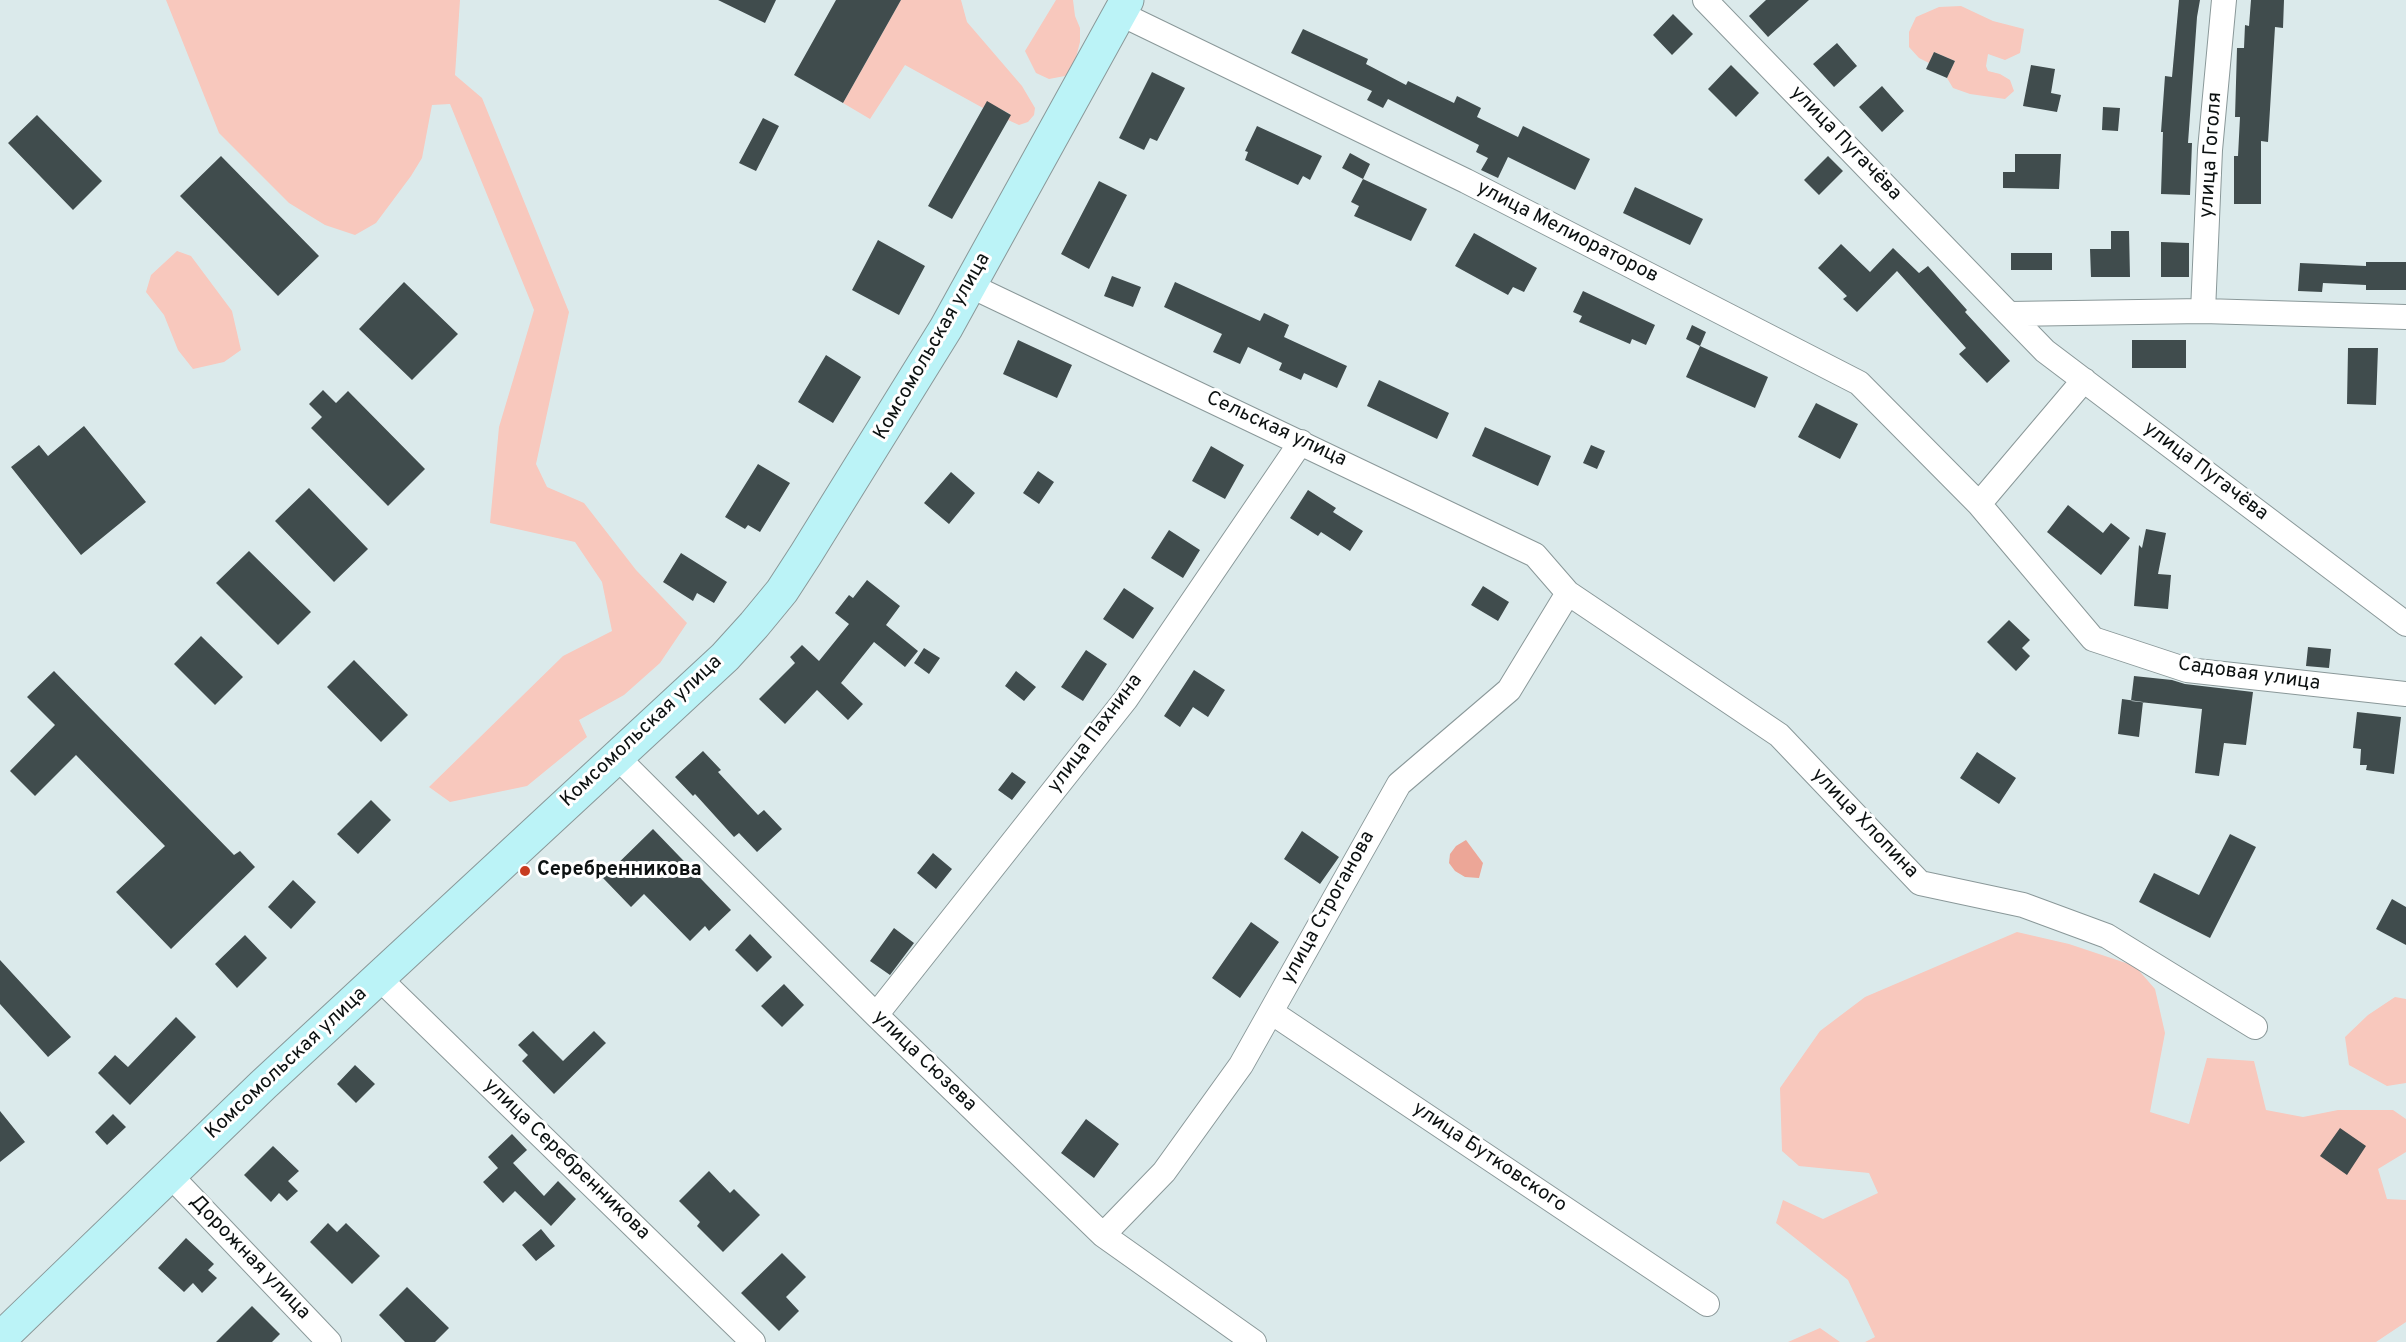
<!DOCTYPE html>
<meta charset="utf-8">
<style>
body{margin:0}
canvas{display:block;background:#dbeaeb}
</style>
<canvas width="2406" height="1342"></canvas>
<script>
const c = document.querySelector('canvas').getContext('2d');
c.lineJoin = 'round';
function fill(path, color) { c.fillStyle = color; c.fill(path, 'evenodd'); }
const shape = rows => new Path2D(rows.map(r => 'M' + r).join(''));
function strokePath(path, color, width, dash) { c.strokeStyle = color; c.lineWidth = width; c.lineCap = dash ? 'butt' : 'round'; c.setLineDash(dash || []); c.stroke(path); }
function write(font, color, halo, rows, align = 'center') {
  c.font = font + ' Overpass,sans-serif'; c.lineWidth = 6; c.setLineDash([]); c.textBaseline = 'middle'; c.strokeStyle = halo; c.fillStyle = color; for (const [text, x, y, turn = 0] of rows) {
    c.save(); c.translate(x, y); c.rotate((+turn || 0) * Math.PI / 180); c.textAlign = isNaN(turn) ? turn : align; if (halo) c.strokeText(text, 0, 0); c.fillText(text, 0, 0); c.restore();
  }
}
const green = shape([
 [166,0,460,0,455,75,482,98,569,312,536,464,547,487,584,503,636,570,687,623,660,663,624,695,579,720,587,737,527,786,450,802,429,787,563,656,612,631,602,582,575,542,490,523,499,427,534,310,450,104,432,105,422,158,411,176,376,223,355,235,325,225,289,203,219,133],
 [901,0,961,0,967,22,1022,86,1035,108,1034,115,1028,122,1019,125,1008,120,1010,114,987,102,983,108,905,65,870,119,843,103],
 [1056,0,1073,0,1075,16,1080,28,1080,42,1074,65,1065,76,1049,79,1036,73,1025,51],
 [1961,6,1993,21,2024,29,2020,53,2005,60,1988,54,1986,66,1988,71,2000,74,2010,80,2014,91,2005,99,1970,94,1953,88,1947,78,1955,61,1934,52,1929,63,1919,58,1909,47,1909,32,1916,17,1939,7],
 [177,251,191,256,232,311,241,350,224,362,193,369,178,350,164,315,146,292,151,275],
 [2017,932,2069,944,2135,966,2155,989,2165,1033,2150,1112,2189,1124,2207,1058,2254,1061,2266,1110,2303,1117,2338,1110,2393,1110,2406,1119,2406,1152,2378,1169,2387,1199,2406,1200,2406,1322,2376,1342,1865,1342,1875,1337,1848,1280,1776,1223,1783,1200,1823,1219,1878,1193,1869,1173,1799,1166,1782,1151,1780,1088,1820,1031,1865,997],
 [2395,997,2406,999,2406,1083,2387,1086,2349,1065,2345,1037,2368,1015],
 [1820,1328,1840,1342,1788,1342]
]);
const water = shape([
 [1466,840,1483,863,1479,878,1465,877,1455,871,1449,863,1450,854,1456,846]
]);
const building = shape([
 [718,0,776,0,765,23],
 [836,0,901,0,843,103,794,75],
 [1766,0,1809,0,1768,37,1749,16],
 [2179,0,2200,0,2197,17,2188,143,2192,143,2190,195,2161,194,2163,132,2161,132,2165,76,2172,77],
 [2251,0,2284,0,2283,28,2275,27,2268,142,2261,141,2261,204,2234,204,2234,156,2238,156,2240,117,2235,117,2237,48,2244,48,2245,25,2249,26],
 [1673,14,1693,34,1672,55,1653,35],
 [1303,29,1368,59,1366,64,1406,85,1408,81,1454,103,1457,96,1481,108,1477,117,1518,137,1523,126,1590,159,1575,190,1508,157,1498,178,1481,170,1488,158,1476,152,1479,145,1388,99,1383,108,1367,100,1372,91,1291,53],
 [1837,43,1857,66,1834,87,1813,64],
 [1934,52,1955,61,1947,78,1926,69],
 [1731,65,1759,93,1736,117,1708,89],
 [2031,65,2055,69,2051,93,2061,95,2057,112,2023,106],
 [1152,72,1185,88,1157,141,1150,138,1144,150,1119,138],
 [1882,86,1904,111,1882,132,1859,107],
 [987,101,1011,115,952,219,928,206],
 [2103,107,2120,108,2118,131,2102,130],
 [37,115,102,181,73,210,8,143],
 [763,118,779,126,756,171,739,163],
 [1257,126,1322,156,1310,180,1303,176,1298,185,1245,160,1248,152,1245,151],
 [1350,153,1370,164,1363,179,1342,168],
 [2015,154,2061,154,2059,189,2003,188,2003,172,2015,172],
 [221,156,319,256,278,296,180,196],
 [1828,156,1843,171,1819,195,1804,180],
 [1363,179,1427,209,1411,241,1354,216,1359,206,1351,202],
 [1099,181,1127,195,1089,269,1061,254],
 [1635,187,1703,219,1690,245,1623,213],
 [2111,231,2129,231,2130,277,2091,277,2090,249,2111,249],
 [1474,233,1537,268,1524,292,1513,287,1508,295,1455,266],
 [878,240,925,266,899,315,852,290],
 [2161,242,2189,243,2189,277,2161,277],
 [1841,244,1870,272,1893,248,1919,273,1928,266,1967,310,1965,312,2010,361,1987,383,1959,354,1966,348,1897,271,1857,312,1843,299,1847,296,1818,268],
 [2011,253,2052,253,2052,270,2011,270],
 [2366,262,2406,262,2406,290,2366,290,2366,285,2323,283,2322,292,2298,291,2300,263,2366,266],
 [1112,276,1141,287,1133,307,1104,296],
 [404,282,458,334,412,380,359,329],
 [1175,282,1260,321,1264,313,1289,325,1284,337,1347,366,1337,388,1304,373,1301,380,1279,370,1282,363,1248,347,1240,364,1213,352,1222,334,1164,307],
 [1583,291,1655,325,1646,345,1632,339,1630,344,1579,322,1582,316,1573,312],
 [1692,325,1706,332,1700,346,1686,339],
 [1018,340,1072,365,1057,398,1003,374],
 [2132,340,2186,340,2186,368,2132,368],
 [1700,346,1768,377,1755,408,1686,377],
 [2348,348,2378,348,2376,405,2347,404],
 [826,355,861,377,833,423,798,402],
 [1379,380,1449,413,1437,439,1367,406],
 [323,390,336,403,348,391,425,469,388,506,311,428,322,417,309,404],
 [1816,403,1858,424,1840,459,1798,437],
 [84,426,146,502,81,555,11,467,39,445,48,456],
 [1485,427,1551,456,1538,486,1472,456],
 [1591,445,1605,451,1597,469,1583,463],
 [1211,446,1244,465,1225,499,1192,481],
 [758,464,790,483,760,532,748,525,745,529,725,517],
 [1038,471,1054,482,1039,504,1023,493],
 [951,472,975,493,949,524,924,503],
 [309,488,368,549,334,582,275,521],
 [1308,490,1336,508,1333,512,1363,531,1350,551,1321,532,1318,536,1290,518],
 [2068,505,2103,533,2111,523,2130,538,2101,575,2047,532],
 [2146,529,2166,533,2158,574,2171,575,2168,609,2134,606,2139,545,2142,548],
 [1169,530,1200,550,1183,578,1151,558],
 [249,551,311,612,278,645,216,583],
 [681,553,727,582,714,603,697,593,693,601,663,582],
 [867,580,900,606,886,625,918,651,905,667,874,642,841,683,863,704,848,720,817,690,785,724,759,699,795,663,790,657,802,645,819,661,849,624,835,613,849,595,853,598],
 [1483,586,1509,602,1498,621,1471,605],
 [1124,588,1154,608,1133,639,1103,619],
 [2009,620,2030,640,2022,648,2030,656,2016,671,1987,642],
 [201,636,243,677,215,705,174,664],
 [2308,647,2331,649,2329,668,2306,666],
 [924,648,940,658,929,674,914,663],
 [1086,650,1107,664,1083,701,1061,687],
 [354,660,408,715,381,742,327,687],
 [1194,670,1225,690,1208,717,1193,707,1180,727,1164,716],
 [54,671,234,855,240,851,255,867,171,949,116,892,165,846,76,755,35,796,10,771,55,725,27,697],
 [1016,671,1036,687,1024,701,1005,686],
 [2134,676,2172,680,2185,684,2253,692,2246,745,2224,743,2219,776,2195,773,2202,709,2131,701],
 [2122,699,2143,702,2139,737,2118,734],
 [2357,712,2401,717,2394,774,2366,770,2367,765,2360,765,2361,749,2353,748],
 [703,751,721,770,718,772,758,815,764,810,782,829,757,852,739,833,734,837,695,794,693,796,675,777],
 [1977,752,2016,778,1999,804,1960,778],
 [1012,772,1026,782,1012,800,998,790],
 [371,800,391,820,358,854,337,834],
 [653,829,731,910,709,931,705,926,690,941,644,894,631,907,603,878],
 [1302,831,1339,857,1320,884,1284,859],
 [2230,834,2256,847,2210,938,2139,902,2154,873,2199,895],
 [933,853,952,869,936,889,917,873],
 [293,880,316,902,291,929,268,907],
 [2392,899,2406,907,2406,945,2376,929],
 [1251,922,1279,942,1240,998,1212,978],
 [894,928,914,943,890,975,870,961],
 [750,934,772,957,757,972,735,950],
 [245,935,267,958,237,988,215,964],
 [0,960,71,1037,48,1057,0,1004],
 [784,984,804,1005,782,1027,761,1006],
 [176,1017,196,1037,130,1105,98,1073,115,1055,128,1067],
 [533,1031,563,1061,594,1031,606,1043,554,1094,522,1061,528,1055,518,1045],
 [355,1065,375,1084,356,1103,337,1084],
 [0,1111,25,1142,0,1162],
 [113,1114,126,1127,107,1145,95,1132],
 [1086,1119,1119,1144,1094,1178,1061,1153],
 [2340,1128,2366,1146,2347,1175,2320,1156],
 [512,1134,527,1150,513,1163,544,1196,558,1181,576,1199,551,1226,515,1191,503,1203,483,1182,498,1168,488,1157],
 [273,1146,299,1171,288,1181,298,1191,287,1201,279,1193,271,1202,244,1175],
 [709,1171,730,1193,734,1189,760,1215,723,1252,697,1226,700,1222,679,1201],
 [328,1223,337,1232,346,1223,380,1256,352,1284,310,1242],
 [541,1229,555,1246,536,1261,522,1245],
 [186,1238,214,1264,208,1270,217,1278,202,1293,193,1283,184,1292,158,1268],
 [782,1253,806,1277,786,1297,799,1311,779,1331,741,1293],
 [407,1287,449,1328,435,1342,405,1342,379,1315],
 [252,1306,280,1334,272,1342,216,1342]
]);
const minor = shape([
 [1705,0,2009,314,2203,311,2406,317],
 [1119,13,1466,181,1859,383,1979,504,2093,639,2187,670,2406,694],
 [971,286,1535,555,1568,593,1779,735,1920,883,2023,905,2107,936,2255,1027],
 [2203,311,2210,150,2224,0],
 [2009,314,2045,351,2406,624],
 [1979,504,2084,380],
 [616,756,876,1015,1103,1235,1254,1342],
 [379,978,753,1342],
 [1271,1012,1707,1304],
 [876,1015,1126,699,1301,442],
 [169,1174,329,1342],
 [1103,1235,1164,1172,1241,1065,1399,784,1509,690,1568,593]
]);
const secondary = shape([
 [0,1339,263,1085,725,657,754,625,782,591,806,554,946,328,1127,0]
]);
const markers = [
 [525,871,6,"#c73c21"]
];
const streetNames = [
 ["улица Пугачёва",1845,144,46],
 ["улица Гоголя",2212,155,-86],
 ["улица Мелиораторов",1567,233,27],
 ["Комсомольская улица",933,347,-60],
 ["Сельская улица",1276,430,25],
 ["улица Пугачёва",2205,472,37],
 ["Садовая улица",2249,675,8],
 ["Комсомольская улица",642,732,-43],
 ["улица Пахнина",1096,734,-53],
 ["улица Хлопина",1864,824,46],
 ["улица Строганова",1329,908,-61],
 ["улица Сюзева",924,1062,44],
 ["Комсомольская улица",287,1064,-43],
 ["улица Бутковского",1489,1158,34],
 ["улица Серебренникова",566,1160,44],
 ["Дорожная улица",249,1258,46]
];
const poiNames = [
 ["Серебренникова",537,871]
];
fill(green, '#f8c8bd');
fill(water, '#eca697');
fill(building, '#404c4d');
strokePath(minor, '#8a9899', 26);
strokePath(secondary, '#8a9899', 35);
strokePath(minor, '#fff', 24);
strokePath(secondary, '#bbf3f7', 33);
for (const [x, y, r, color] of markers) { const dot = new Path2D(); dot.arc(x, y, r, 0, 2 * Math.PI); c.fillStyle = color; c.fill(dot); strokePath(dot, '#fff', 2); }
write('20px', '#0c1111', '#fff', streetNames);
write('bold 20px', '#0c1111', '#fff', poiNames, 'left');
</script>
